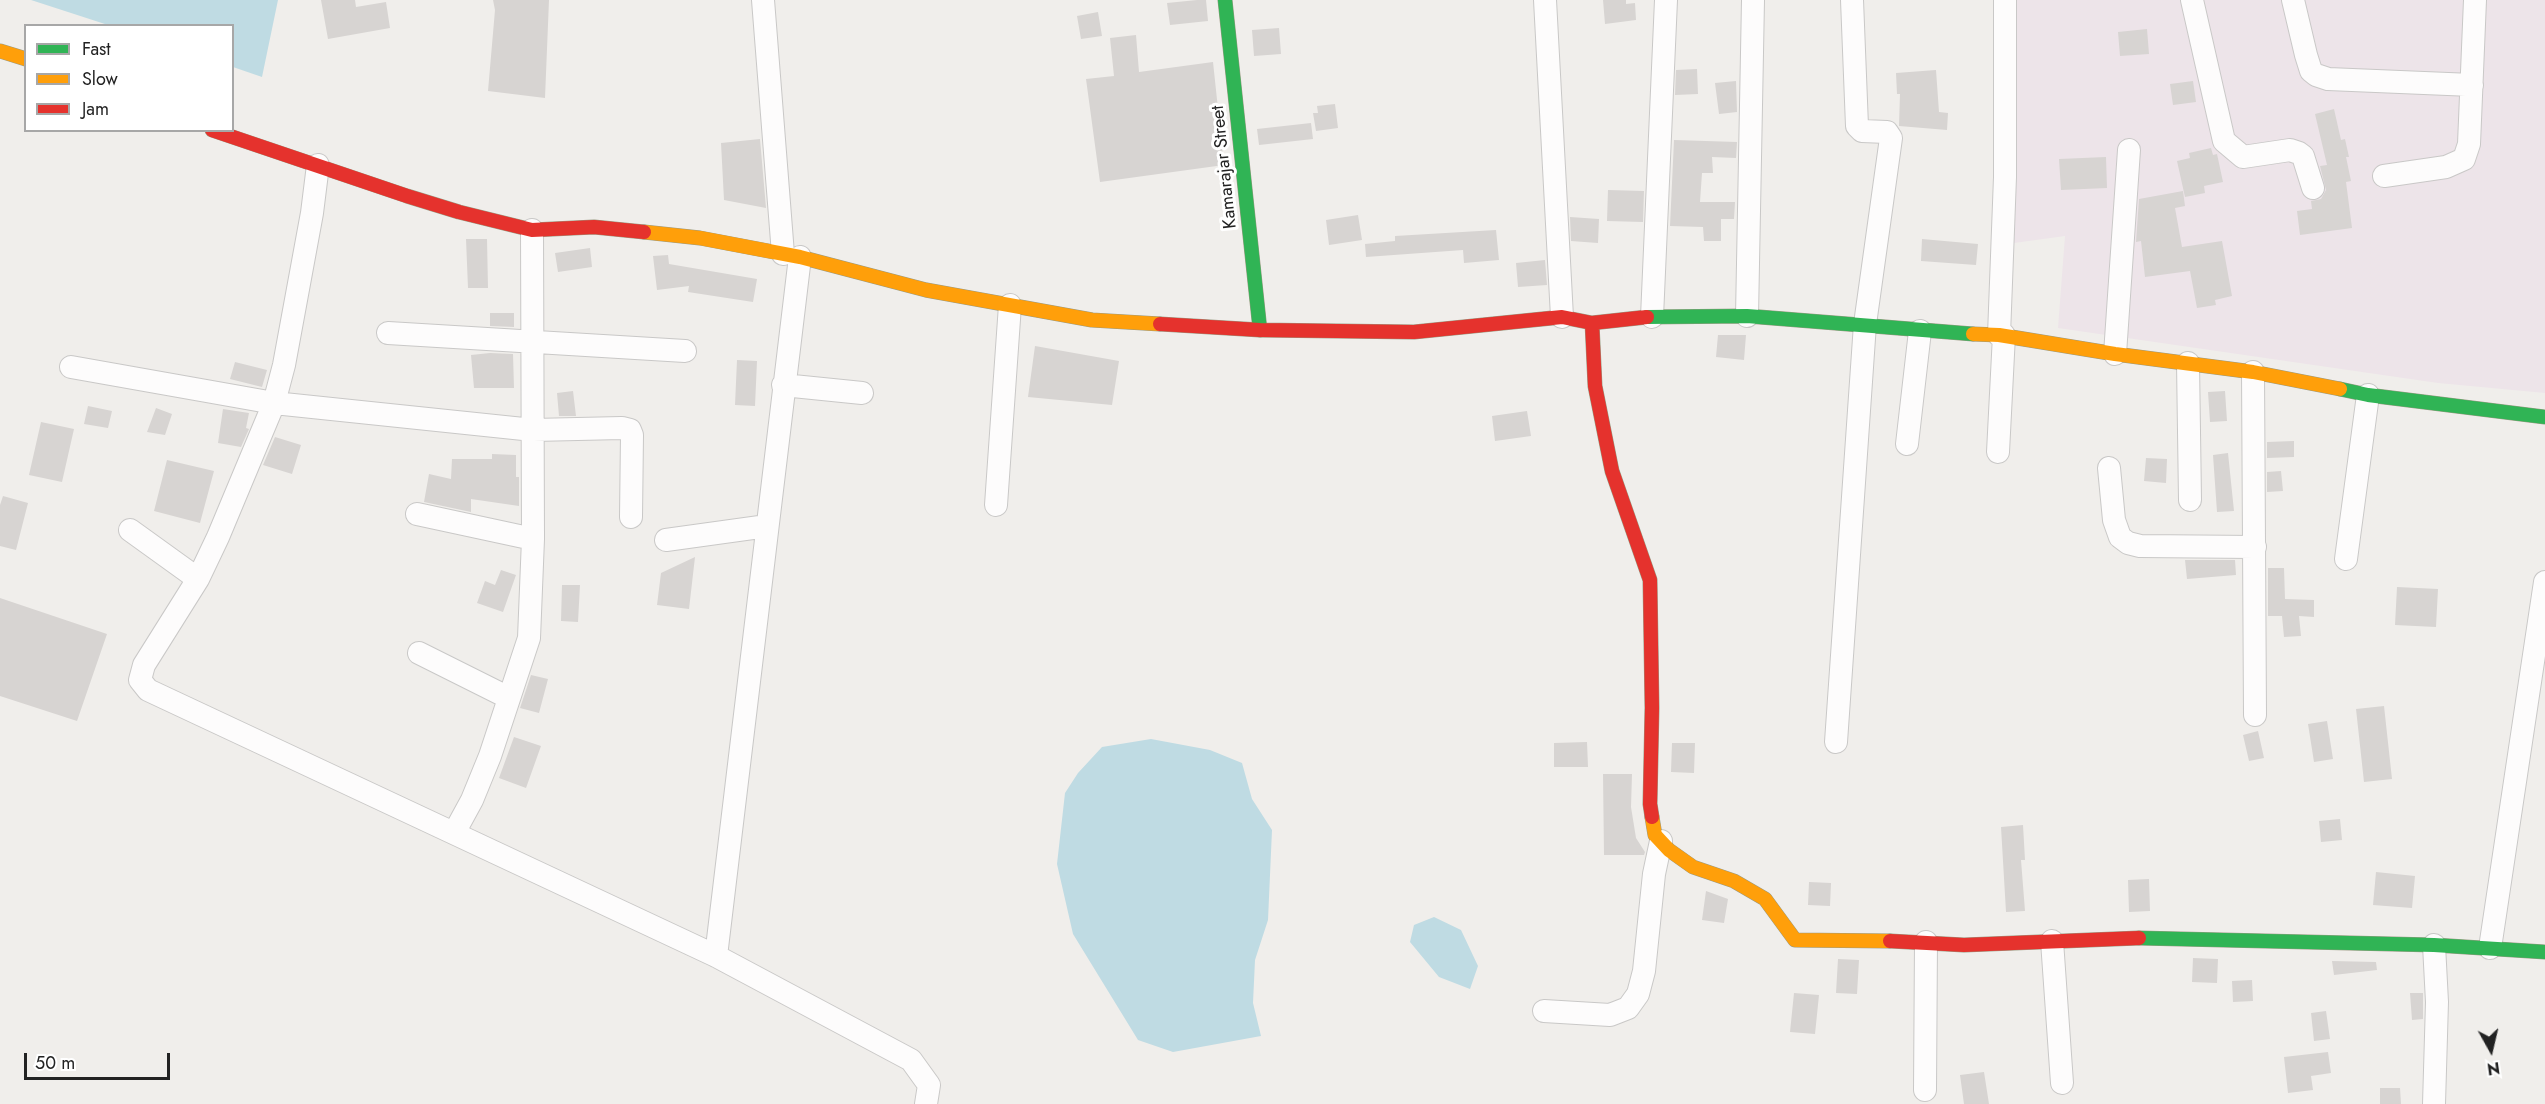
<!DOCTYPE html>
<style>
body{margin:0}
#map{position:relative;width:2545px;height:1104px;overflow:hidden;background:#f0eeeb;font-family:Jost,sans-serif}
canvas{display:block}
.legend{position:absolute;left:24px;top:24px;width:210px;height:108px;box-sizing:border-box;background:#fff;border:2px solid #a7a7a7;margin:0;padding:8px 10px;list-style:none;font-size:18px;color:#222}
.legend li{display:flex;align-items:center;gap:12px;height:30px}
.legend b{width:30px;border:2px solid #a7a7a7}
.north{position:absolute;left:2461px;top:1020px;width:60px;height:60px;-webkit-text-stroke:4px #fff;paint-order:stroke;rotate:172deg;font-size:16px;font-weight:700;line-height:24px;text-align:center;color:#222}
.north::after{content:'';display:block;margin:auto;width:21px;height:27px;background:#222;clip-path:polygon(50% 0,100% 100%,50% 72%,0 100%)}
.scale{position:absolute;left:24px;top:1053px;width:146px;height:27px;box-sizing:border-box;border:3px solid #222;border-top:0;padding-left:8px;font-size:18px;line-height:21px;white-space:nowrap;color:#222;-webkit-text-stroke:4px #fff;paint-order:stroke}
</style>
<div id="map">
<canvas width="2545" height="1104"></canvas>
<ul class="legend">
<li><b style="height:8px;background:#30b455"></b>Fast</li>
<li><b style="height:8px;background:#ff9f0a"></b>Slow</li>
<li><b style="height:8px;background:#e5322d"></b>Jam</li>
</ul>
<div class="north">N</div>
<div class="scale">50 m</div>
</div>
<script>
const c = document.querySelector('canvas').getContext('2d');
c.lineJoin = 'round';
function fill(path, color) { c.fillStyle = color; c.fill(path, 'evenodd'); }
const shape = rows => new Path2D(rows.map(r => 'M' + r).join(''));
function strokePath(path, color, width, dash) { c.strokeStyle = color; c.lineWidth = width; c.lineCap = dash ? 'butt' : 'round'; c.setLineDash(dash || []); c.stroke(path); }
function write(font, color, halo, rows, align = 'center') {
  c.font = font + ' Jost,sans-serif'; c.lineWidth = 6; c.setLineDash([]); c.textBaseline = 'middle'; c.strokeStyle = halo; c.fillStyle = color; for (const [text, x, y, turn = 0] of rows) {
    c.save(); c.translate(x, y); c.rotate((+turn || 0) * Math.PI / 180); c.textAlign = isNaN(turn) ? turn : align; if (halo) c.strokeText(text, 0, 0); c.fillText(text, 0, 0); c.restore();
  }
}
const industrial = shape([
 [2017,0,2545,0,2545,393,2438,383,2058,328,2065,236,2014,243]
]);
const water = shape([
 [31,0,278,0,262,77,233,67,232,26,108,25],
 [1151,739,1210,750,1242,763,1252,799,1272,830,1268,920,1255,960,1253,1003,1261,1036,1173,1052,1138,1040,1073,934,1057,864,1065,793,1078,773,1102,747],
 [1434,917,1461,930,1478,966,1470,989,1439,977,1410,942,1414,925]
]);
const building = shape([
 [321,0,355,0,356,7,386,2,390,28,328,39],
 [493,0,549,0,545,98,488,91,495,10],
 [1197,0,1206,0,1208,21,1170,25,1167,3],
 [1603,0,1626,0,1626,4,1635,3,1636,20,1605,24],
 [1098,12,1102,36,1081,39,1077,16],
 [1279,28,1281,54,1254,56,1252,30],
 [2147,29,2149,54,2120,56,2118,32],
 [1136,35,1139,72,1213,62,1224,165,1100,182,1086,79,1114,76,1110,38],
 [1697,69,1698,94,1675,95,1676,70],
 [1936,70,1939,112,1948,113,1947,130,1899,126,1900,94,1897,94,1896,73],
 [1736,81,1737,112,1719,114,1715,83],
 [2193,81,2196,102,2173,105,2170,84],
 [1335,104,1338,128,1316,131,1313,113,1318,113,1317,106],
 [2334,109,2341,140,2345,139,2349,157,2346,157,2351,181,2346,182,2352,228,2300,235,2297,211,2312,209,2311,201,2321,199,2326,190,2320,166,2327,165,2315,114],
 [1311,123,1313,139,1259,145,1257,129],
 [760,139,766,208,724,200,721,143],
 [1674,140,1737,142,1736,158,1712,157,1713,173,1702,173,1700,202,1735,202,1734,219,1721,219,1721,241,1704,241,1703,227,1670,226],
 [2211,148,2213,155,2217,154,2223,182,2204,186,2205,193,2185,197,2177,161,2190,158,2189,153],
 [2106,157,2107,188,2061,190,2059,159],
 [1608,190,1644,191,1643,222,1607,221],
 [2183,191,2185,206,2175,208,2182,247,2222,241,2232,296,2215,300,2216,305,2197,308,2190,271,2145,277,2141,241,2136,242,2139,199],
 [1358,215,1362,240,1329,245,1326,220],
 [1570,217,1599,219,1598,243,1571,241],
 [1496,230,1499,260,1464,263,1463,250,1366,257,1365,244,1395,241,1395,236],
 [466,239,487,239,488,288,468,288],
 [1922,239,1978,244,1976,265,1921,261],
 [590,248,592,267,558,272,555,253],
 [668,255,669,264,757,279,753,302,688,292,689,286,657,290,653,256],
 [1545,260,1547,285,1518,287,1516,263],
 [490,313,514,313,514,327,490,326],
 [1718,335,1746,335,1744,360,1716,357],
 [1035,346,1119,361,1112,405,1028,397],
 [490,353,513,354,514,388,474,388,471,355],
 [737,360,757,361,755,406,735,405],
 [235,362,267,370,262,387,230,379],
 [573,391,576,416,559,416,557,393],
 [2225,391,2227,421,2210,422,2208,392],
 [88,406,112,411,108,428,84,424],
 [156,408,172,414,165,435,147,432],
 [223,409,249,413,246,428,249,429,241,447,218,443],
 [1527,411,1531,436,1495,441,1492,416],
 [41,422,74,429,62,482,29,475],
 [275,437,301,445,292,474,263,465],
 [2294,441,2294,457,2267,458,2267,442],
 [2228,453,2234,511,2217,512,2213,455],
 [492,454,516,455,516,477,519,477,519,506,471,499,471,512,424,502,429,474,451,479,452,459,492,459],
 [2146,458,2167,459,2166,483,2144,481],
 [167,460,214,471,200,523,154,511],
 [2281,471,2283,491,2267,492,2267,472],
 [3,496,28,503,16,550,0,546,0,505],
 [695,557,689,609,657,605,661,573],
 [2185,560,2235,560,2236,575,2187,579],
 [2268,568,2284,568,2285,599,2314,600,2314,617,2299,616,2301,636,2284,637,2282,616,2268,616],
 [501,570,516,575,503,612,477,603,485,581,495,585],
 [562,585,580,585,578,622,561,621],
 [2397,587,2438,589,2436,627,2395,625],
 [0,598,107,634,77,721,0,696],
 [531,675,548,679,539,713,520,708],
 [2384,706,2392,779,2364,782,2356,709],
 [2327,721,2333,759,2314,762,2308,724],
 [2258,731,2264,758,2249,761,2243,735],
 [514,737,541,746,526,788,499,778],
 [1587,742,1588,767,1554,767,1554,743],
 [1672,743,1695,743,1694,773,1671,772],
 [1603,774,1632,774,1631,807,1636,838,1645,852,1644,855,1604,855],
 [2340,819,2342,840,2321,842,2319,821],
 [2023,825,2025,860,2021,860,2025,911,2006,912,2001,827],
 [2376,872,2415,876,2412,908,2373,905],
 [2149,879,2150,911,2129,912,2128,880],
 [1809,882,1831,883,1830,906,1808,905],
 [1706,891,1728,899,1724,923,1702,920],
 [2193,958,2218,959,2217,983,2192,982],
 [1838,959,1859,960,1857,994,1836,993],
 [2332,961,2376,962,2377,970,2334,975],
 [2252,980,2253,1001,2233,1002,2232,981],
 [1794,993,1819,995,1815,1034,1790,1032],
 [2410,993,2423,993,2423,1019,2412,1020],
 [2326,1011,2330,1039,2314,1041,2311,1013],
 [2328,1052,2331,1073,2311,1076,2313,1090,2288,1093,2284,1057],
 [1984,1072,1989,1104,1964,1104,1960,1075],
 [2380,1088,2400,1088,2401,1104,2380,1104]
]);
const street = shape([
 [763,0,783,254],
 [1545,0,1562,317],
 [2192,0,2224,141,2243,157,2290,150,2299,153,2303,156,2313,188],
 [2293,0,2306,55,2311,71,2316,75,2328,79,2472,85],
 [2384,176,2446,167,2464,159,2469,144,2475,0],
 [1747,316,1753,0],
 [1652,317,1666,0],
 [388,333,685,351],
 [1999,335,2005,177,2005,0],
 [2115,354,2129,150],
 [2188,363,2190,500],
 [71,367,274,403,284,365,312,213,318,165],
 [2253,372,2255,715],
 [783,385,862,393],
 [1907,444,1920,331],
 [1998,452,2004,335],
 [2109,468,2114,520,2120,537,2128,543,2140,546,2255,547],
 [996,505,1010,305],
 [417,514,533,539],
 [130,530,198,579,144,665,140,680,148,690,716,956,911,1060,929,1085,926,1104],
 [666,540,767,526],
 [2346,559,2368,395],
 [198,579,218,537,274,403,533,430,622,428,630,430,632,435,631,517],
 [419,653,509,698],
 [1836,742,1865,324,1891,138,1887,132,1862,131,1857,126,1852,0],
 [454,833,472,800,490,756,529,638,533,539,532,230],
 [2052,941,2062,1083],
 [2490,948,2545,582],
 [716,956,800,257],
 [1544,1011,1610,1015,1628,1008,1638,994,1644,971,1654,874,1661,841],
 [1925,1090,1926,942],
 [2434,1104,2437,1002,2434,945]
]);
const fast = shape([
 [1225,0,1260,330],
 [1647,317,1747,316,1973,334],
 [2340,389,2368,395,2545,417],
 [2139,938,2434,945,2545,952]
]);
const slow = shape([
 [0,51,26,59],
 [644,232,700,238,800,257,926,290,1092,320,1160,324],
 [1973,334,1999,335,2115,354,2253,372,2340,389],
 [1652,817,1655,835,1669,850,1693,867,1734,881,1765,899,1795,940,1890,941]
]);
const jam = shape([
 [212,130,407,196,459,212,532,230,594,227,644,232],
 [1592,323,1595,386,1612,471,1650,580,1652,708,1650,804,1652,817],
 [1160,324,1260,330,1414,332,1562,317,1592,323,1647,317],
 [1890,941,1964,945,2139,938]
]);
const streetNames = [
 ["Kamarajar Street",1225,167,-96]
];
fill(industrial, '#ede4e9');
fill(water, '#bfdbe3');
fill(building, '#d7d4d2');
strokePath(street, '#c9c8c7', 24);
strokePath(fast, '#999a82', 15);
strokePath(slow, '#999a82', 15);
strokePath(jam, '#999a82', 15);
strokePath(street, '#fdfcfc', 22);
strokePath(fast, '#30b455', 14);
strokePath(slow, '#ff9f0a', 14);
strokePath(jam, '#e5322d', 14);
write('18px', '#222', '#fff', streetNames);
</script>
